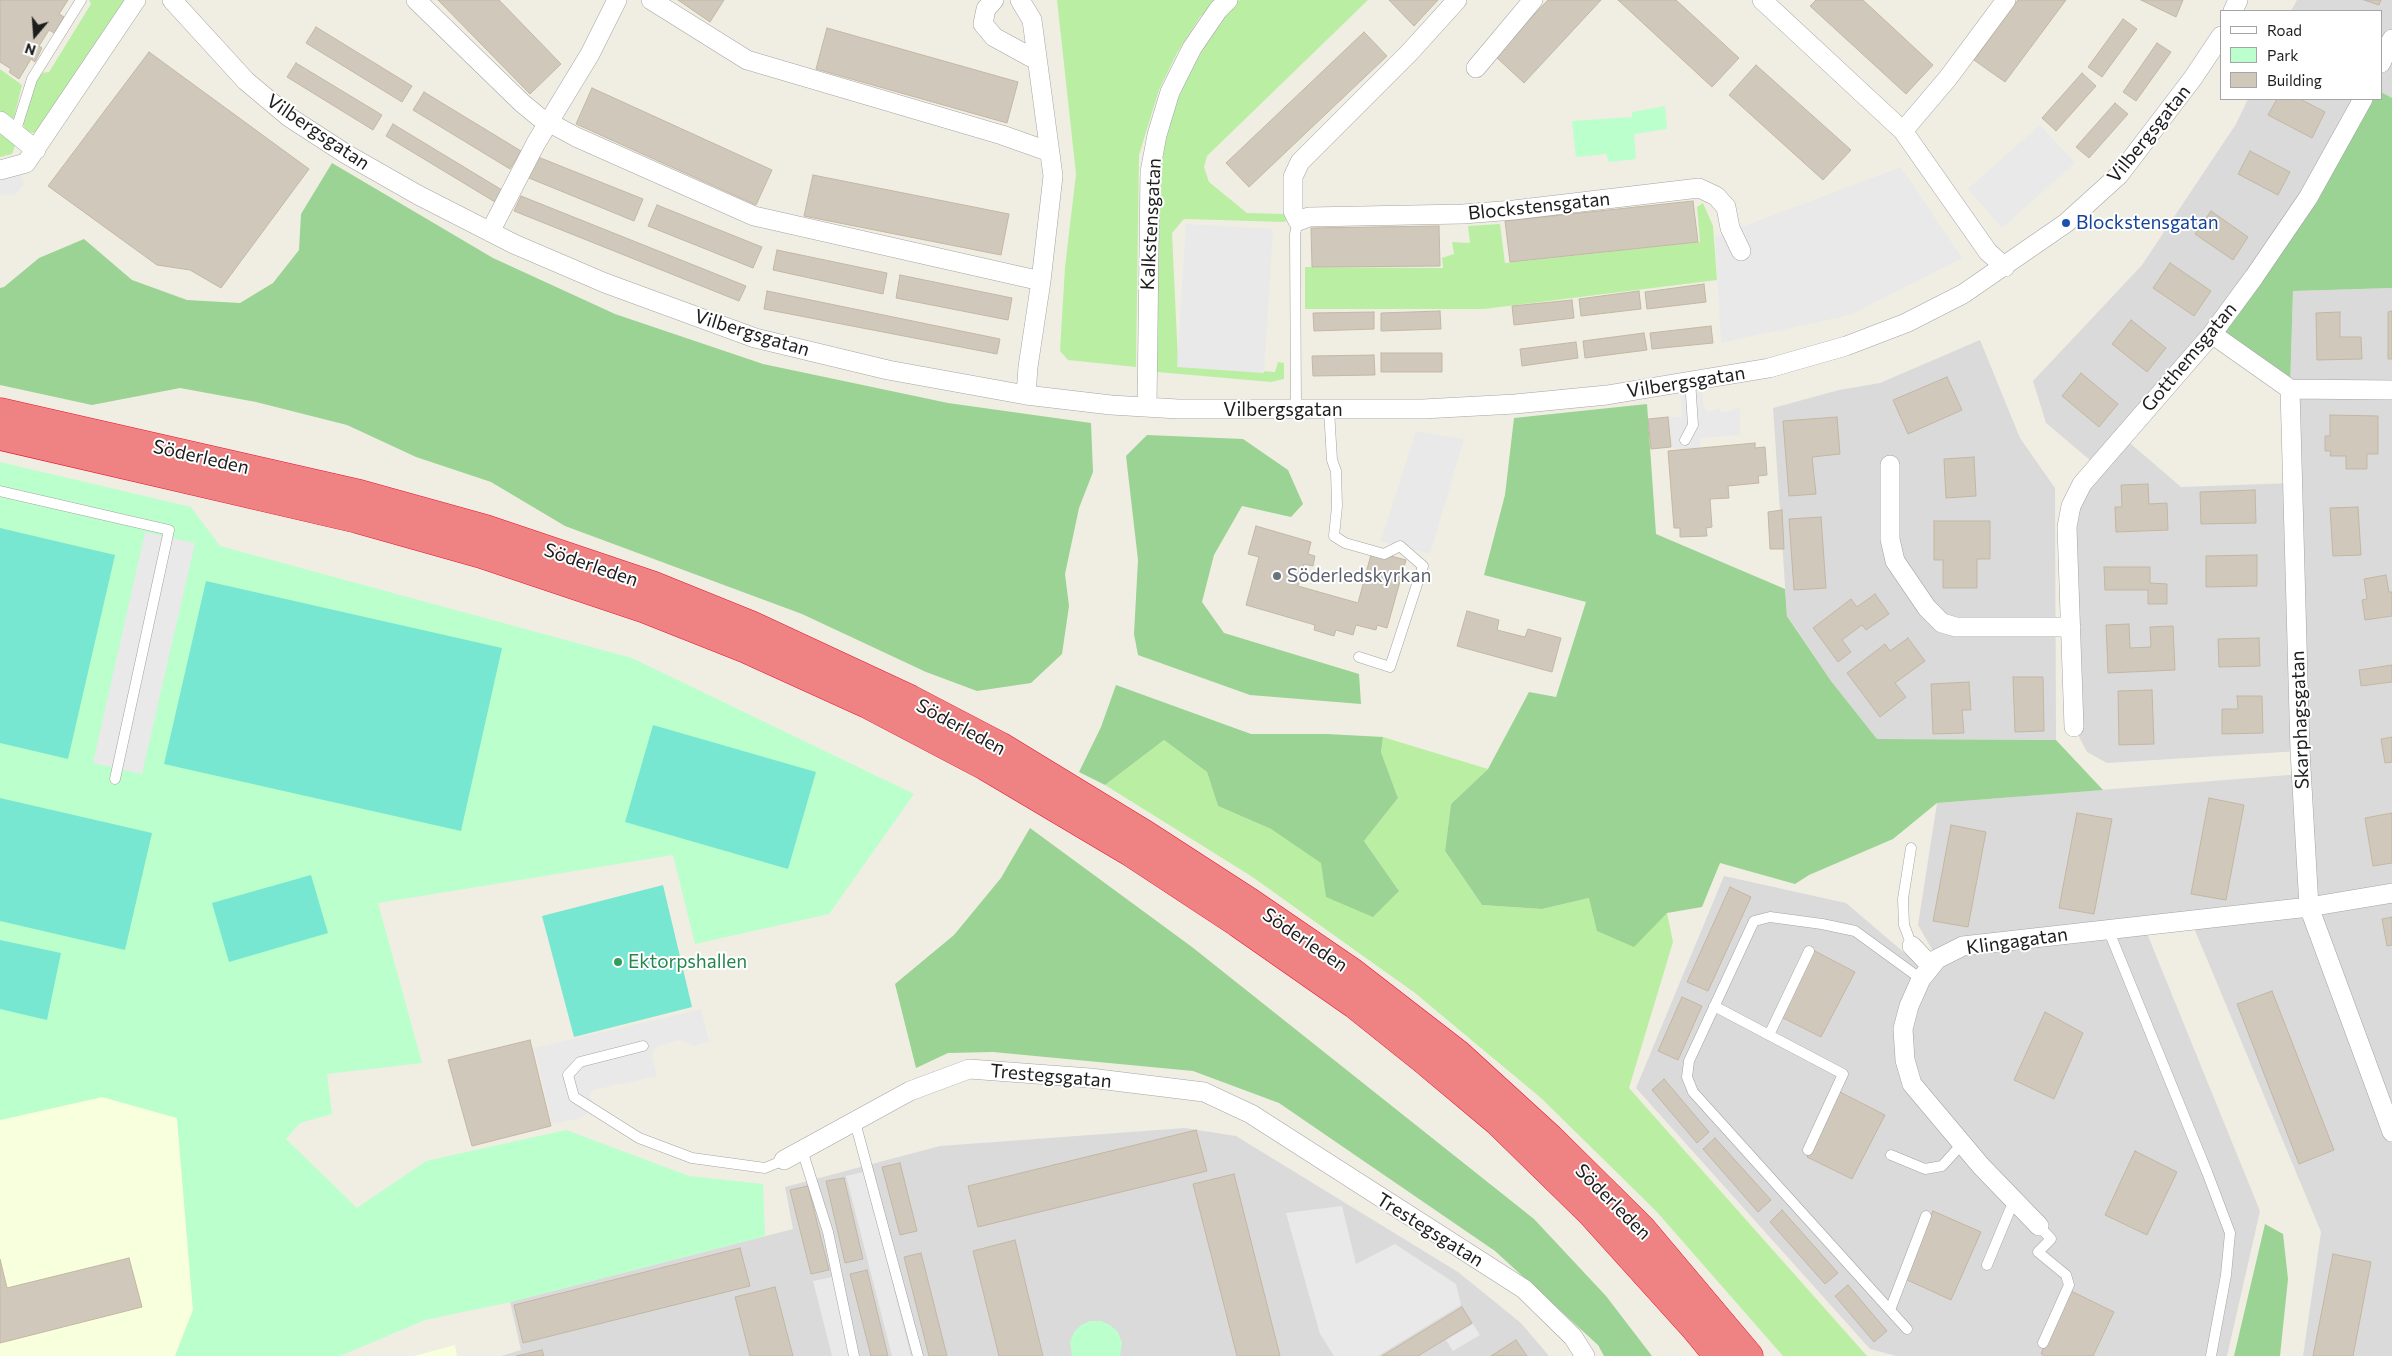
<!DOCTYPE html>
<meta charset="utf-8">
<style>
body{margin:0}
#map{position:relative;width:2392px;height:1356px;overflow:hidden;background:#f0eee2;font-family:Commissioner,sans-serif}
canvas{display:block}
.legend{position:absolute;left:2220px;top:10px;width:162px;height:90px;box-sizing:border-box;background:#fff;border:1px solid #a5a5a5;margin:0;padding:6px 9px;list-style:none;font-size:15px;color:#1d1d1d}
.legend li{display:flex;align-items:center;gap:10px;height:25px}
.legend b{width:25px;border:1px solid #a5a5a5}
.north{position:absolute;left:10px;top:10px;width:50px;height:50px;-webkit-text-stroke:4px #fff;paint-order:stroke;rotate:198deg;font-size:14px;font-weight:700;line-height:20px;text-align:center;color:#1d1d1d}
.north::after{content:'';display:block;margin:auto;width:18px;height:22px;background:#1d1d1d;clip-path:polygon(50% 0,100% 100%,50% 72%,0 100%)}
</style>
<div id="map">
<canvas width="2392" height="1356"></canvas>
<ul class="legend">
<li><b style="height:6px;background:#fff"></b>Road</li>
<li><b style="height:14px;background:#baffcc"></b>Park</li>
<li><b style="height:14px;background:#d0c8bb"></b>Building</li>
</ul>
<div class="north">N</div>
</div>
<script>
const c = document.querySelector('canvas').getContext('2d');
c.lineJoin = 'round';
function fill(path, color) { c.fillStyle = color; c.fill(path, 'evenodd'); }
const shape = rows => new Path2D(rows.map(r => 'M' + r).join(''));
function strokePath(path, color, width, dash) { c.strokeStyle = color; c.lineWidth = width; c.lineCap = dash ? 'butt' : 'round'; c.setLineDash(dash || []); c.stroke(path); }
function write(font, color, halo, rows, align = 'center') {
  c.font = font + ' Commissioner,sans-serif'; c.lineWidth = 4; c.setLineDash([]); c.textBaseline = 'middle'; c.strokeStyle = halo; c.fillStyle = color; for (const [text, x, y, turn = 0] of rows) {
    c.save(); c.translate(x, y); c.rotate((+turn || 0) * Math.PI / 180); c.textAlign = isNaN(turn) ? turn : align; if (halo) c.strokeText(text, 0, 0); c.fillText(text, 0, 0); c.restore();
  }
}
const residential = shape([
 [2297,0,2392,0,2392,98,2381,92,2381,11,2291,11],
 [2248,99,2363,99,2308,198,2123,437,2181,487,2292,483,2290,389,2293,291,2392,288,2392,1356,2303,1356,2321,1232,2191,921,2144,926,2260,1211,2227,1356,1896,1356,1870,1349,1636,1088,1724,876,1846,903,1927,972,1937,958,1918,925,1937,803,2301,774,2300,751,2107,763,2087,752,2074,727,2067,527,2097,466,2046,423,2033,381,2142,265,2236,124],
 [1980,340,2020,438,2055,488,2056,740,1877,739,1831,681,1787,615,1773,408,1839,390,1880,383],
 [1185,1128,1236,1136,1458,1272,1521,1323,1549,1356,501,1356,521,1350,510,1302,793,1229,785,1187,940,1146]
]);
const education = shape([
 [102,1097,177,1117,193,1310,175,1356,0,1356,0,1120],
 [455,1345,457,1356,414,1356]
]);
const grass = shape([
 [89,0,127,0,42,128,33,133,26,131,23,124,34,83,41,73,49,72,91,4],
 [1057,0,1217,0,1200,17,1177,53,1159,90,1139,155,1136,367,1068,360,1060,351,1065,267,1076,174],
 [1240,0,1368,0,1207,156,1204,167,1209,182,1247,213,1284,214,1289,219,1284,222,1184,219,1172,233,1178,361,1198,367,1275,372,1278,362,1284,363,1284,379,1271,382,1157,372,1159,198,1164,146,1173,110,1187,78,1204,47,1237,1],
 [0,69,22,85,14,118,8,120,0,113],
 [0,129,12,139,15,146,12,154,0,157],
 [1703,203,1713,226,1717,280,1484,309,1305,309,1305,267,1443,268,1442,258,1454,254,1452,242,1470,243,1468,226,1500,224,1505,263,1700,242,1697,207],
 [1383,737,1488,769,1451,804,1445,851,1482,905,1542,909,1589,898,1667,913,1673,942,1629,1088,1867,1356,1783,1356,1656,1211,1541,1098,1415,993,1251,876,1105,785,1164,740,1207,772,1218,806,1271,829,1322,863,1399,891,1364,841,1398,798,1381,752]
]);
const forest = shape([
 [2381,92,2392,98,2392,288,2293,291,2290,389,2212,334,2363,99,2381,99],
 [332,163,493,258,615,314,763,364,948,403,1091,423,1093,472,1079,508,1065,574,1069,606,1062,654,1031,683,977,691,926,672,802,614,565,526,491,482,416,457,347,425,256,402,180,388,92,405,0,385,0,288,4,287,39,258,84,239,132,280,187,300,240,303,273,283,299,250,301,214],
 [1647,404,1656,534,1785,589,1787,616,1831,681,1877,739,2056,740,2103,790,1937,803,1893,839,1809,875,1795,884,1720,863,1702,907,1667,913,1634,947,1597,931,1589,898,1542,909,1482,905,1445,851,1451,804,1488,769,1529,692,1556,697,1586,602,1484,575,1505,495,1514,418],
 [1147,435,1243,439,1288,470,1303,504,1291,517,1242,506,1214,555,1202,602,1224,633,1359,674,1361,704,1250,695,1138,655,1134,634,1138,560,1126,456],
 [1116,685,1251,734,1327,734,1383,737,1381,752,1398,798,1364,841,1399,891,1373,917,1326,897,1321,863,1271,829,1218,806,1207,772,1164,740,1105,785,1079,772,1101,727],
 [1030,828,1192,947,1534,1219,1606,1296,1652,1356,1604,1356,1598,1345,1495,1251,1279,1103,1193,1071,993,1052,948,1053,916,1068,895,984,954,935,1001,878],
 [2265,1224,2283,1234,2288,1279,2280,1356,2234,1356]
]);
const park = shape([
 [1665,106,1667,129,1634,134,1636,159,1609,162,1606,154,1576,157,1572,121,1632,117,1632,112],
 [0,462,191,507,220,546,632,658,914,794,829,914,695,944,673,855,378,903,422,1063,327,1074,332,1114,300,1123,286,1139,357,1208,426,1161,566,1130,689,1176,763,1184,765,1236,511,1302,425,1320,340,1356,175,1356,193,1310,177,1118,102,1097,0,1120],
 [1090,1321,1101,1321,1110,1325,1118,1332,1122,1343,1120,1356,1072,1356,1070,1342,1074,1332,1081,1325]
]);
const pitch = shape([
 [0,528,115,555,68,759,0,743],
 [206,581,502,648,461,831,164,764],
 [653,725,816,772,788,869,625,822],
 [0,798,152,833,125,950,0,921],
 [311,875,328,933,229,962,212,903],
 [663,885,692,1007,574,1037,542,916],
 [0,940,61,953,47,1020,0,1009]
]);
const parking = shape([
 [2040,125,2075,163,2002,228,1968,189],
 [17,167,24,184,15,195,0,194,0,170],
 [1901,167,1962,258,1850,315,1721,343,1715,237],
 [1186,224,1273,229,1264,373,1177,367],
 [1702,391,1704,408,1709,412,1719,408,1721,413,1740,408,1740,435,1700,438,1700,448,1678,450,1671,447,1668,417,1682,417,1680,395],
 [1416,431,1464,439,1430,554,1381,541],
 [145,532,195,543,142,774,93,763],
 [701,1009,709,1042,694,1046,680,1040,657,1046,652,1055,657,1076,593,1090,589,1096,596,1105,581,1118,552,1124,534,1048],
 [864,1172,911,1356,892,1356,846,1176],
 [1342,1206,1356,1264,1395,1244,1456,1284,1461,1305,1378,1356,1334,1356,1320,1334,1286,1213],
 [832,1277,852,1356,832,1356,813,1281],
 [1473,1324,1480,1335,1453,1351,1446,1340]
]);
const building = shape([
 [0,0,68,0,59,14,64,17,54,33,49,30,39,46,42,48,35,62,31,59,19,79,9,72,11,69,0,62,0,0],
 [438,0,499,0,561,64,530,94,438,0],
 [678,0,724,0,710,22,678,0],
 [1389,0,1438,0,1414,26,1389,0],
 [1548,0,1601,0,1524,83,1495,56,1548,0],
 [1618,0,1676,0,1739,58,1712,87,1618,0],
 [1816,0,1863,0,1933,65,1906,94,1810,6,1816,0],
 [2018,0,2066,0,2005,82,1974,60,2018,0],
 [2141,0,2183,0,2176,17,2141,0],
 [2364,0,2381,0,2379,5,2364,0],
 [2123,19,2137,29,2102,77,2088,67,2123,19],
 [316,27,412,86,402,102,306,43,316,27],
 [827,28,1018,82,1007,123,816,69,827,28],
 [1364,32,1387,56,1249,187,1226,163,1364,32],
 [2157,43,2171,52,2136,101,2123,92,2157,43],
 [149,52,309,169,221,288,190,270,157,265,48,186,149,52],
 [296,63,382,115,373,130,287,77,296,63],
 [1756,65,1851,150,1823,180,1729,95,1756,65],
 [2082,73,2096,86,2056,131,2042,118,2082,73],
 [592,88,772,170,756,205,576,124,592,88],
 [424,92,521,151,510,169,413,110,424,92],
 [2277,99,2300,99,2325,112,2312,138,2268,115,2277,99],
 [2115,103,2128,114,2089,158,2076,147,2115,103],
 [393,124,502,190,495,202,386,136,393,124],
 [2250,151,2290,172,2278,195,2238,174,2250,151],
 [538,157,643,199,634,221,529,178,538,157],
 [813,175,1009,214,1001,255,804,216,813,175],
 [521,196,746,286,739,301,514,211,521,196],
 [1693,201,1698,242,1510,262,1505,221,1693,201],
 [657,205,762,247,753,268,648,226,657,205],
 [2211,211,2248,237,2233,260,2195,234,2211,211],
 [1439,226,1440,266,1312,267,1311,228,1439,226],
 [777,250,887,273,883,294,773,270,777,250],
 [2170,263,2211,291,2194,316,2153,288,2170,263],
 [900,275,1012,298,1008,320,896,298,900,275],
 [1704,284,1706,302,1647,309,1645,292,1704,284],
 [767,291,1000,339,997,354,764,309,767,291],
 [1639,291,1641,309,1581,316,1579,299,1639,291],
 [1572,300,1574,318,1514,325,1512,306,1572,300],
 [1440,311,1441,329,1381,331,1381,313,1440,311],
 [2392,311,2392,359,2388,359,2388,312,2392,311],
 [1374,312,1374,329,1314,331,1313,313,1374,312],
 [2340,312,2340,337,2361,337,2362,359,2317,360,2316,313,2340,312],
 [2131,320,2166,348,2147,372,2112,344,2131,320],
 [1711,326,1713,343,1652,349,1650,333,1711,326],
 [1644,333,1647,350,1585,358,1583,341,1644,333],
 [1576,342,1578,358,1522,366,1520,349,1576,342],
 [1381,353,1442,353,1442,372,1381,372,1381,353],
 [1374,355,1375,375,1313,376,1312,356,1374,355],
 [2081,373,2118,404,2099,427,2062,396,2081,373],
 [1947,377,1962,410,1908,434,1893,400,1947,377],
 [2330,415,2378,416,2378,454,2367,454,2367,469,2346,469,2346,456,2330,456,2331,451,2325,451,2325,436,2330,436,2330,415],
 [1668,417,1671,447,1651,449,1648,419,1668,417],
 [1837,417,1840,454,1812,457,1816,494,1789,496,1783,421,1837,417],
 [1755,443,1755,448,1765,447,1767,475,1758,476,1759,483,1728,486,1729,498,1710,499,1712,527,1706,528,1707,536,1680,537,1680,528,1674,528,1668,451,1755,443],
 [1974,457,1976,496,1946,498,1944,459,1974,457],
 [2148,484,2149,504,2167,503,2168,530,2116,532,2115,507,2122,507,2121,485,2148,484],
 [2255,490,2256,523,2201,524,2200,492,2255,490],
 [2358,507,2361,555,2333,556,2330,508,2358,507],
 [1782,510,1784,549,1770,549,1768,512,1782,510],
 [1821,517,1826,588,1794,590,1789,519,1821,517],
 [1934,521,1990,521,1990,559,1977,559,1977,588,1943,588,1943,560,1934,560,1934,521],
 [1256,526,1311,542,1308,554,1315,556,1313,566,1304,564,1298,586,1358,603,1372,551,1406,560,1387,628,1377,625,1376,630,1356,625,1353,635,1336,630,1334,636,1314,630,1315,625,1246,605,1259,557,1248,554,1256,526],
 [2257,555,2257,586,2206,587,2206,556,2257,555],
 [2104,567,2150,567,2150,583,2167,584,2167,604,2148,604,2148,590,2105,590,2104,567],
 [2386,575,2389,592,2392,592,2392,616,2365,620,2362,600,2367,599,2364,579,2386,575],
 [1875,594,1889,614,1866,630,1862,625,1842,640,1851,652,1838,662,1813,628,1851,599,1857,607,1875,594],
 [1467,611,1499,620,1497,630,1525,637,1528,629,1561,638,1552,672,1457,646,1467,611],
 [2129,624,2130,648,2151,647,2150,627,2173,626,2175,670,2108,673,2106,625,2129,624],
 [1908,638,1925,661,1895,683,1906,697,1880,717,1847,673,1885,644,1890,651,1908,638],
 [2259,638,2260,666,2219,667,2218,639,2259,638],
 [2392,665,2392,682,2361,686,2359,670,2392,665],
 [2013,677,2043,677,2044,731,2015,732,2013,677],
 [1969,682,1971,710,1962,710,1964,733,1933,734,1931,684,1969,682],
 [2152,690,2154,744,2119,745,2118,691,2152,690],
 [2237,696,2262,696,2263,733,2222,734,2222,709,2238,709,2237,696],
 [2392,737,2392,762,2385,763,2381,739,2392,737],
 [2209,798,2244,805,2226,900,2191,894,2209,798],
 [2077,813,2112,819,2094,914,2059,908,2077,813],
 [2392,813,2392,863,2373,866,2365,818,2392,813],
 [1951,825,1986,832,1968,927,1933,921,1951,825],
 [1730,887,1751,897,1708,991,1687,982,1730,887],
 [2392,917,2392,945,2387,946,2382,919,2392,917],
 [1813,950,1855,972,1821,1037,1779,1016,1813,950],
 [2272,991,2334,1150,2299,1164,2237,1004,2272,991],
 [1682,997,1702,1006,1678,1060,1658,1051,1682,997],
 [2045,1012,2083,1033,2054,1099,2014,1080,2045,1012],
 [530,1040,551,1126,472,1146,448,1060,530,1040],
 [1664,1079,1709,1132,1697,1143,1652,1090,1664,1079],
 [1840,1092,1885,1115,1852,1179,1807,1157,1840,1092],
 [1196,1130,1207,1171,978,1227,968,1186,1196,1130],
 [1715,1138,1771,1200,1758,1212,1703,1149,1715,1138],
 [2135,1151,2177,1172,2147,1235,2105,1215,2135,1151],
 [900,1163,917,1231,900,1235,882,1167,900,1163],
 [1234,1174,1280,1356,1237,1356,1193,1184,1234,1174],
 [844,1178,863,1259,845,1263,826,1181,844,1178],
 [808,1186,829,1270,811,1274,790,1190,808,1186],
 [1782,1210,1838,1273,1825,1284,1770,1222,1782,1210],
 [1933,1211,1981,1232,1951,1300,1903,1278,1933,1211],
 [1015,1240,1043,1356,999,1356,973,1251,1015,1240],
 [740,1248,750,1286,523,1343,514,1305,740,1248],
 [921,1253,947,1356,929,1356,904,1257,921,1253],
 [2333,1254,2371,1262,2353,1356,2313,1356,2333,1254],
 [129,1258,142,1307,0,1343,0,1259,7,1288,129,1258],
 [867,1270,888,1356,871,1356,850,1274,867,1270],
 [1848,1285,1887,1331,1874,1342,1835,1296,1848,1285],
 [775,1287,793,1356,750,1356,735,1297,775,1287],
 [2069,1290,2114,1312,2093,1356,2045,1356,2041,1354,2069,1290],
 [1462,1307,1472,1323,1418,1356,1382,1356,1462,1307],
 [1516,1340,1527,1356,1491,1356,1516,1340],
 [542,1350,544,1356,516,1356,542,1350]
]);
const lane = shape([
 [15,133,32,79,81,0],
 [1296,410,1295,234,1298,221],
 [1329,410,1332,460,1336,471,1337,506,1334,536,1345,543,1384,554,1400,546,1423,566,1390,667,1359,657],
 [1685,440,1693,425,1690,380],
 [0,491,169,530,115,779],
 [1911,848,1903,899,1904,925,1912,946],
 [2108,929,2207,1172,2230,1233,2226,1275,2211,1356],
 [1714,1006,1843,1074,1808,1150],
 [1769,1035,1809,951],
 [643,1046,580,1062,568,1075,574,1097,639,1138,692,1158,765,1168,784,1160],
 [855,1122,918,1356],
 [802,1150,828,1232,854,1356],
 [1891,1155,1925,1169,1942,1166,1962,1144],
 [2039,1226,2051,1239,2038,1252,2066,1275,2069,1285,2043,1343],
 [1987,1265,2014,1200],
 [1890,1310,1926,1216],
 [1907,1329,1693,1092,1687,1077,1689,1061,1754,921,1770,917,1822,924,1855,931,1921,979]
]);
const street = shape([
 [172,0,246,81,289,117,346,154,418,195,514,244,605,283,755,338,888,370,1026,395,1111,405,1178,409,1423,409,1515,404,1607,395,1769,368,1846,346,1906,323,1963,294,2066,223,2119,175,2193,78,2221,36],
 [416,0,522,103,539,117,576,137,754,216,1041,281],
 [651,0,747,60,1002,135,1050,152],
 [994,0,986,9,983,24,994,37,1036,60],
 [1020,0,1032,20,1053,176,1041,281,1028,367,1026,395],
 [1457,0,1409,53,1300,162,1293,177,1293,211,1298,221,1309,217,1463,214,1514,210,1699,188,1716,196,1726,207,1730,228,1741,251],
 [1762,0,1903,131,1988,252,2005,267],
 [2233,11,2238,0],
 [2381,63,2392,39],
 [1476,68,1533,0],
 [0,121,36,150],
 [1903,131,1948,78,2006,0],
 [0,170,26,163,136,0],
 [490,232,536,143,590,54,617,0],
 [2212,334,2290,389],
 [2290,389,2300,751,2309,907,2392,1132],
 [2290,389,2392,390],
 [1147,407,1150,172,1157,135,1170,92,1192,48,1218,10,1228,0],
 [1890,465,1890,539,1895,561,1927,608,1942,623,1956,627,2071,627],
 [2074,727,2067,527,2071,506,2082,484,2212,334,2254,277,2308,198,2363,99],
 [1912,946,1931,966],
 [784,1160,910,1091,969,1069,1090,1078,1204,1092,1251,1114,1524,1289,1573,1337,1585,1356],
 [2039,1226,1981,1166,1912,1084,1905,1060,1903,1029,1909,1006,1921,979,1937,959,1963,946,2309,907,2392,893]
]);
const highway = shape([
 [0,412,360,494,486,529,652,585,751,625,910,699,1000,746,1146,835,1251,903,1352,972,1458,1054,1550,1138,1642,1229,1749,1356],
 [0,436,357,519,481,554,645,609,746,649,867,704,985,766,1130,852,1238,923,1354,1004,1424,1060,1497,1121,1592,1214,1694,1327,1718,1356]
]);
const markers = [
 [2066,223,5,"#1a4fb4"],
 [1277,576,5,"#6b7280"],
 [618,962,5,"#2e9e5b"]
];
const streetNames = [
 ["Vilbergsgatan",318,132,34],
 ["Vilbergsgatan",2149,134,-51],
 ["Blockstensgatan",1539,206,-6],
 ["Kalkstensgatan",1151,224,-87],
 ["Vilbergsgatan",752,333,17],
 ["Gotthemsgatan",2189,357,-50],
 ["Vilbergsgatan",1686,382,-9],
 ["Vilbergsgatan",1283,410],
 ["Söderleden",201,457,13],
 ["Söderleden",591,565,19],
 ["Skarphagsgatan",2300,720,-92],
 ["Söderleden",961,727,28],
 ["Söderleden",1305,940,34],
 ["Klingagatan",2017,941,-8],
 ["Trestegsgatan",1051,1076,5],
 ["Söderleden",1613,1202,45],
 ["Trestegsgatan",1430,1230,32]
];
const transitNames = [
 ["Blockstensgatan",2076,223]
];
const worshipNames = [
 ["Söderledskyrkan",1287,576]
];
const leisureNames = [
 ["Ektorpshallen",628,962]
];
fill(residential, '#dbdada');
fill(education, '#f8ffdc');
fill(grass, '#baefa3');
fill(forest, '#9ad393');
fill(park, '#baffcc');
fill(pitch, '#78e7d1');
fill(parking, '#e9e9e9');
fill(building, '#d0c8bb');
strokePath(building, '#c3b7a3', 1);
strokePath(lane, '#a4a4a4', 11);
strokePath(street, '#a4a4a4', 20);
strokePath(highway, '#ea1334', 29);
strokePath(lane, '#fff', 10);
strokePath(street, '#fff', 19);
strokePath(highway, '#ef8282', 28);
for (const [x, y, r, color] of markers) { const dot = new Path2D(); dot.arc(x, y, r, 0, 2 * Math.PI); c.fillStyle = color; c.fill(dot); strokePath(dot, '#fff', 2); }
write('19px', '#1d1d1d', '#fff', streetNames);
write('19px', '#164399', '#fff', transitNames, 'left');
write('19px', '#5b616d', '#fff', worshipNames, 'left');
write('19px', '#27864d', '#fff', leisureNames, 'left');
</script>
